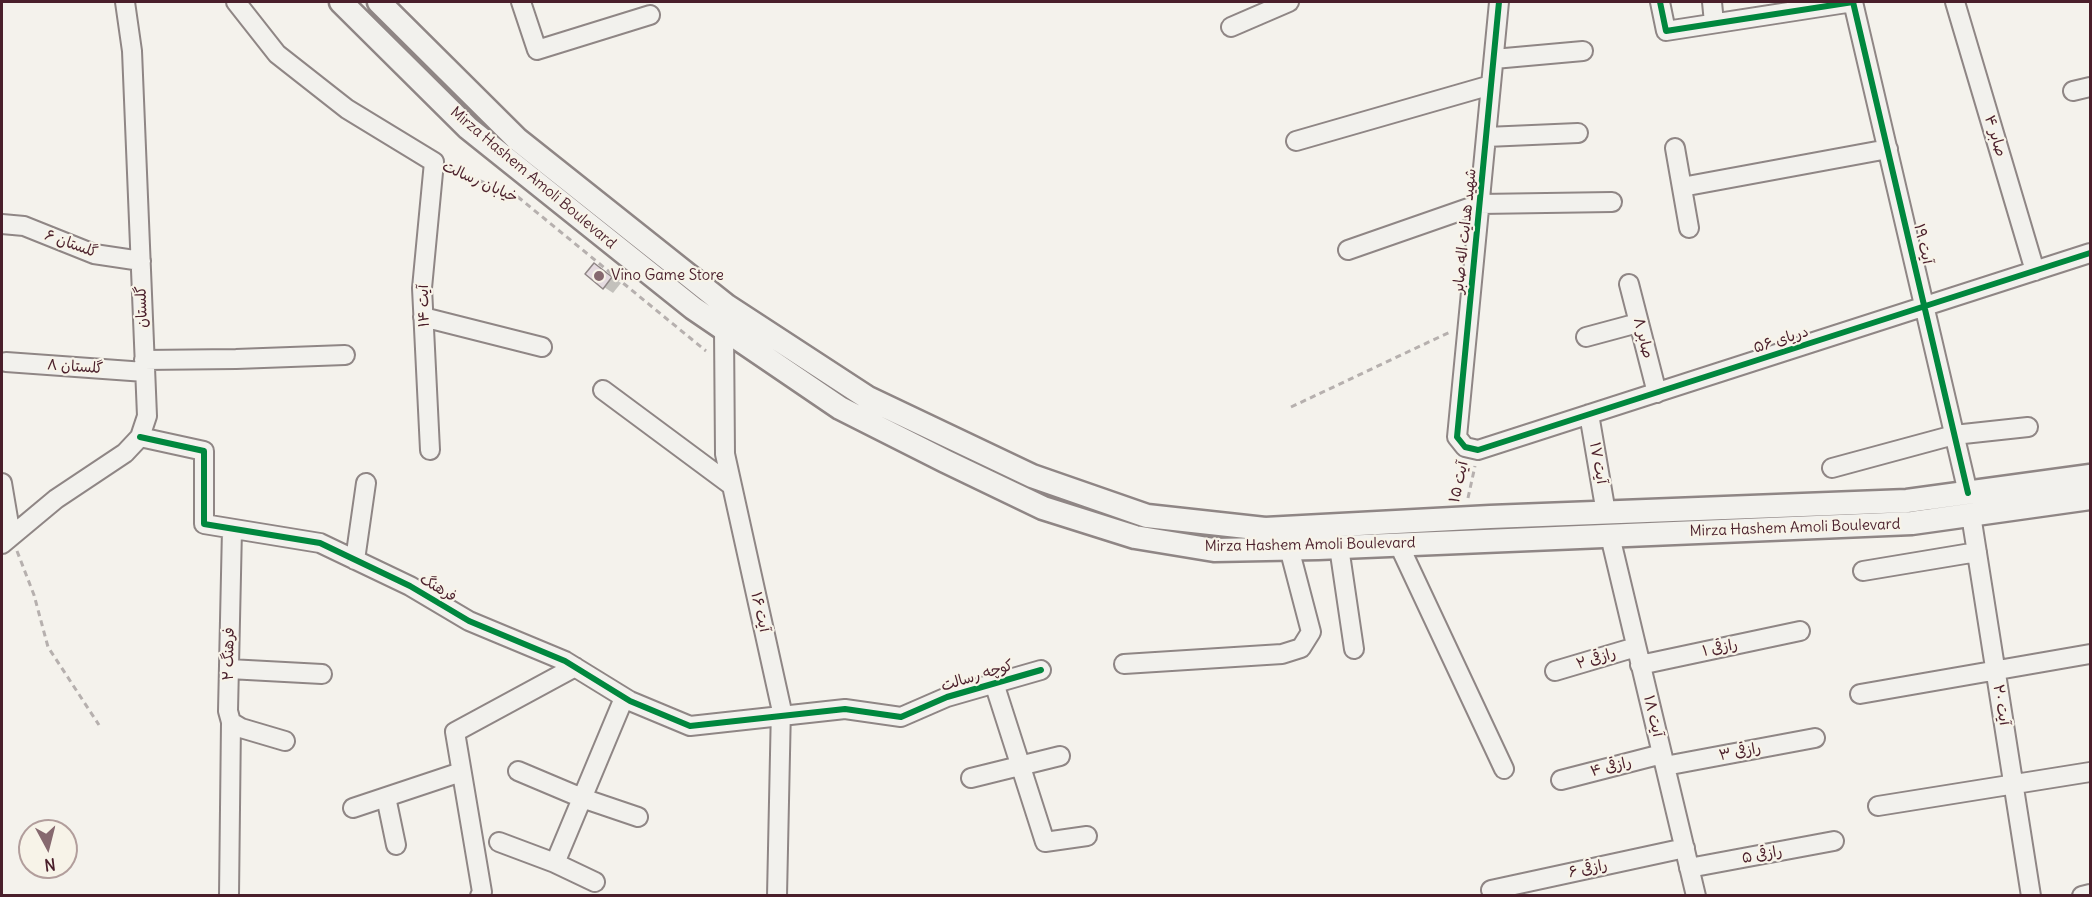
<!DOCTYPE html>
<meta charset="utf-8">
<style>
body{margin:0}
#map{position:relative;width:2092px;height:897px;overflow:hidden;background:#f4f2ec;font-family:Delius,sans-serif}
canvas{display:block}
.frame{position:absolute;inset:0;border:3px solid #4a1f2b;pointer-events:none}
.north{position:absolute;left:18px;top:819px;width:60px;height:60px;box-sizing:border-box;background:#f7f3e8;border:2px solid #b29e9c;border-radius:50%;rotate:173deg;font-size:16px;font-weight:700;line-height:24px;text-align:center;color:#4a1f2b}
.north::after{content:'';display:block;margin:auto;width:21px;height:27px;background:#86696f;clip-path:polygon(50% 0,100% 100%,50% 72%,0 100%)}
</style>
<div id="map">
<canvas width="2092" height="897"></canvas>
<div class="frame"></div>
<div class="north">N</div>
</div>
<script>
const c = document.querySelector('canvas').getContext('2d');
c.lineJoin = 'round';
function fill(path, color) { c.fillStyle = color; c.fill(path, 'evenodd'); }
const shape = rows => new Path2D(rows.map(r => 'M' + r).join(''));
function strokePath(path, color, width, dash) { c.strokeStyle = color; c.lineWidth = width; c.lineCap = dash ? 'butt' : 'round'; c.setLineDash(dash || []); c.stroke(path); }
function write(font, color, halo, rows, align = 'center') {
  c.font = font + ' Delius,"Playpen Sans Arabic",sans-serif'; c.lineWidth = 4.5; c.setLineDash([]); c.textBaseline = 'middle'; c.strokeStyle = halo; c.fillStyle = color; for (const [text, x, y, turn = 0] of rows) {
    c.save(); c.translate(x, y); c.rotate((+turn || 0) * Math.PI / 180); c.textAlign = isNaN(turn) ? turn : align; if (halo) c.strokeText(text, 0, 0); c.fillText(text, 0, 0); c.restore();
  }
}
const shadow = shape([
 [595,265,621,283,613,293,604,287]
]);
const building = shape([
 [594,263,612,277,603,289,585,274,594,263]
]);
const path = shape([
 [450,168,518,197,706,351],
 [1291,407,1450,332],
 [1468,498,1475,466],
 [17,551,34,595,48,647,99,725]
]);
const minor = shape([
 [236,2,277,54,347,109,434,162,422,288,430,450],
 [521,2,537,50,650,15],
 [1499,2,1457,437,1465,447,1478,450,2090,253],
 [1660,2,1666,31,1853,2,1968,493],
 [1712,2,1714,23],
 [1955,2,2035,271],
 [1231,27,1289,2],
 [1494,59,1583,51],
 [2073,91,2090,87],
 [1486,137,1578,133],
 [1296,141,1491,85],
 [1675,148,1689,228],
 [1682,187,1888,149],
 [2,224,24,226,94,254,141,261],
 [1348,250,1480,204,1612,202],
 [1629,284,1657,393],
 [423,317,542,347],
 [724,330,725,454,781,707,777,896],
 [1586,337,1638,323],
 [144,360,236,359,345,355],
 [6,362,145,372],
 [603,390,731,485],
 [1589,414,1606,513],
 [140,437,204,451,204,524,320,543,410,586,469,621,565,661,630,701,690,726,845,709,901,717,947,697,1041,670],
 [1832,468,1954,435,2028,427],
 [2,483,11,536],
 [1971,515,2031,896],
 [232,529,228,711,231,722,241,728,285,741],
 [1610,536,1696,896],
 [2,544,56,499,125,453,140,437,147,416,132,51,125,2],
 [1399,545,1504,769],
 [1339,547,1354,649],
 [355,560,366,483],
 [1863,571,1977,552],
 [1124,664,1282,654,1301,648,1311,632,1289,548],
 [1640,665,1800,631],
 [229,669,322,674],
 [1555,671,1636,647],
 [994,683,1045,842,1087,836],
 [1860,694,2090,654],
 [1665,766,1815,738],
 [518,771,582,798,638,817],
 [971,778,1060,756],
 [1561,780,1662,754],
 [386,797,396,845],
 [1878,806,2090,772],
 [353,808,461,772],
 [499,842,555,863],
 [1689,868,1834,841],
 [595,882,555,863,624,698],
 [1491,890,1685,848],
 [229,896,231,722],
 [480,896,482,892,455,732,575,667],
 [2082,896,2090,894]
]);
const major = shape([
 [341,2,468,128,693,308,840,408,945,461,1043,508,1135,537,1214,550,1318,548,1912,523,2090,498],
 [379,2,517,139,727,306,868,398,1032,476,1147,516,1265,529,1490,517,1907,501,2090,476]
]);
const cycleway = shape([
 [1499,2,1457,437,1465,447,1478,450,2090,253],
 [1660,2,1666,31,1853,2,1968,493],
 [140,437,204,451,204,524,320,543,410,586,469,621,565,661,630,701,690,726,845,709,901,717,947,697,1041,670]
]);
const markers = [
 [599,276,6,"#86696f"]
];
const streetNames = [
 ["صابر ۴",1995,136,73],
 ["Mirza Hashem Amoli Boulevard",533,178,40],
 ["خیابان رسالت",480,182,24],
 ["شهید هدایت اله صابر",1465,231,-84],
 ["گلستان ۶",71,244,20],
 ["آیت ۱۹",1923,244,77],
 ["آيت ۱۴",424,306,-91],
 ["گلستان",142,307,-92],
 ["صابر ۸",1643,338,76],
 ["دریای ۵۶",1781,340,-18],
 ["گلستان ۸",75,367,4],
 ["آیت ۱۷",1598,463,80],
 ["آیت ۱۵",1459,482,-77],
 ["Mirza Hashem Amoli Boulevard",1795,528,-2],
 ["Mirza Hashem Amoli Boulevard",1310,545,-1],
 ["فرهنگ",438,588,31],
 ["آیت ۱۶",760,612,77],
 ["رازقی ۱",1720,648,-12],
 ["فرهنگ ۲",229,654,-89],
 ["رازقی ۲",1596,659,-17],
 ["کوچه رسالت",977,676,-17],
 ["آیت ۲۰",2001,705,81],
 ["آیت ۱۸",1653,716,77],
 ["رازقی ۳",1740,752,-11],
 ["رازقی ۴",1611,767,-14],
 ["رازقی ۵",1762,855,-11],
 ["رازقی ۶",1588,869,-12]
];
const poiNames = [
 ["Vino Game Store",611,276]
];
fill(shadow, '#0003');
fill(building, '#e5dbe0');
strokePath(building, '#8f8685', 1.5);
strokePath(minor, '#8f8685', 22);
strokePath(major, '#8f8685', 27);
strokePath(path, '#b6b0ae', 3, [6, 4.5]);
strokePath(minor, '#f2f1ed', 18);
strokePath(major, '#f2f1ed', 22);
strokePath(cycleway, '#00873e', 6);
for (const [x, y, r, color] of markers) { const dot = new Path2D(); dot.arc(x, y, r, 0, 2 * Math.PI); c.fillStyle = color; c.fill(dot); strokePath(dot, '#f7f3e8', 2); }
write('15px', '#4a1f2b', '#f7f3e8', streetNames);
write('15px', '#4a1f2b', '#f7f3e8', poiNames, 'left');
</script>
